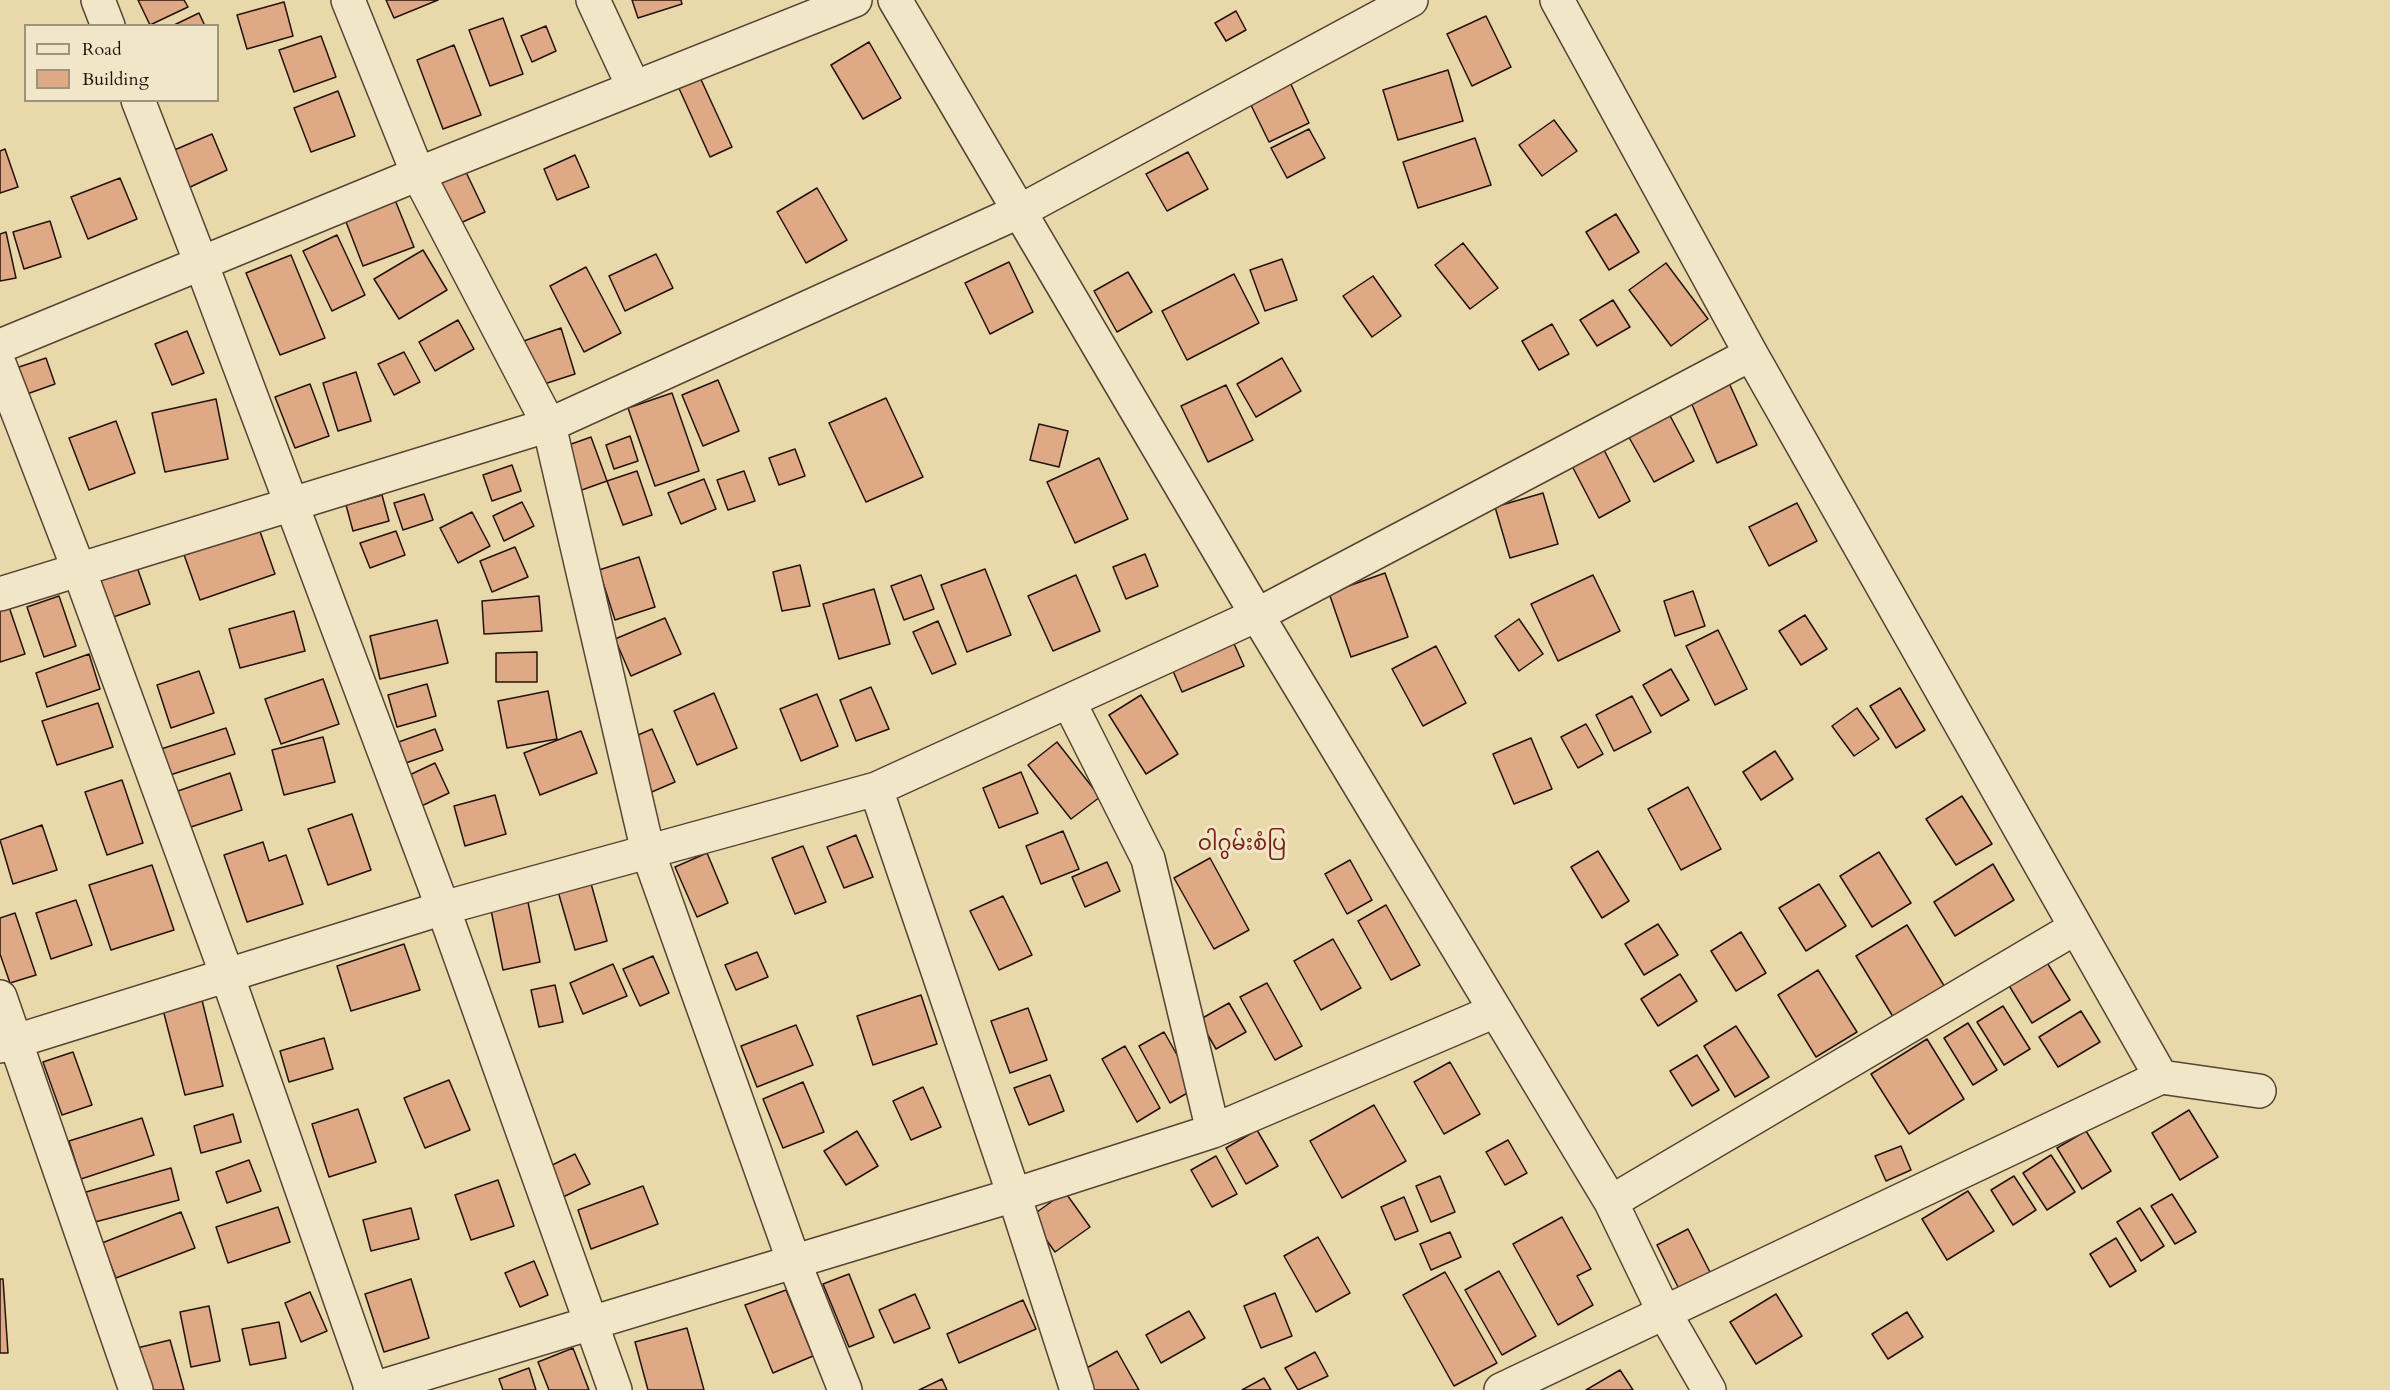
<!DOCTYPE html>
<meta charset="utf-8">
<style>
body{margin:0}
#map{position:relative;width:2390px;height:1390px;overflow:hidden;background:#e9d9aa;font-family:Cardo,serif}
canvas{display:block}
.legend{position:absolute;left:24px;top:24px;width:195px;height:78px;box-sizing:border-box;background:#f1e6c8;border:2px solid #9f927d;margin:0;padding:8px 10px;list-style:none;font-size:18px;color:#24130d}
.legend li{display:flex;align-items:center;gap:12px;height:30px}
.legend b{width:30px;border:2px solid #9f927d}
</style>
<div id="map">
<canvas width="2390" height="1390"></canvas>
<ul class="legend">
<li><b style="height:8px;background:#f1e6c8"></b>Road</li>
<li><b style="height:16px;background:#dfa985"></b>Building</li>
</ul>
</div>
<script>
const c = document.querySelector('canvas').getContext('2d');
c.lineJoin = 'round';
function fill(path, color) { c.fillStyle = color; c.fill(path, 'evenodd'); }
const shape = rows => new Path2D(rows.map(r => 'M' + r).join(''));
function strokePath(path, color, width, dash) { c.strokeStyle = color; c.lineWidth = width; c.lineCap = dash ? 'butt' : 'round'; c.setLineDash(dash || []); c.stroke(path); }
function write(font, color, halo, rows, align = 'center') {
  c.font = font + ' Cardo,"Noto Sans Myanmar",serif'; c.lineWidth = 6; c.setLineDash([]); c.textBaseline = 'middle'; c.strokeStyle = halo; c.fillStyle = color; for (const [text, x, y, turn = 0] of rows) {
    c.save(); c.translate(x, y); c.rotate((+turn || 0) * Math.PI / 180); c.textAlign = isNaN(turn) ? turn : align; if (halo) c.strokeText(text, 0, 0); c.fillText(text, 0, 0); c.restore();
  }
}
const building = shape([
 [138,0,184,0,188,7,150,25,138,0],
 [386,0,438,0,394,18,386,0],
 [632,0,681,0,682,4,638,18,632,0],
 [284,2,293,36,247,49,237,15,284,2],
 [1236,11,1246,30,1226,41,1215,23,1236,11],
 [199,13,205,26,172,26,199,13],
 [1486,16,1511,67,1472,86,1447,34,1486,16],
 [503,18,523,74,490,86,469,30,503,18],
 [546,26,556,51,532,62,521,36,546,26],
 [321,36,336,77,294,92,279,50,321,36],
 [869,42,901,98,863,119,831,65,869,42],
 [454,45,481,115,443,129,417,60,454,45],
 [1448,70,1463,121,1398,140,1383,90,1448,70],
 [698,73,732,147,710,157,677,84,698,73],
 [1288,78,1309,123,1269,142,1247,97,1288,78],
 [338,91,355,136,311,152,294,108,338,91],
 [1554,120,1577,151,1542,176,1519,145,1554,120],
 [1309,129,1325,158,1287,178,1271,148,1309,129],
 [212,134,227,170,188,188,172,151,212,134],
 [1475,138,1491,185,1418,208,1403,162,1475,138],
 [5,149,18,187,0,193,0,151,5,149],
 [1188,152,1208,189,1167,211,1146,174,1188,152],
 [575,155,589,187,557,200,544,169,575,155],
 [465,170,485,212,456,225,437,183,465,170],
 [120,178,137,219,88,239,71,197,120,178],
 [817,188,847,240,806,263,777,212,817,188],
 [393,195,414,247,363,266,343,214,393,195],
 [1616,214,1639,252,1609,270,1586,232,1616,214],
 [50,221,61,257,24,269,13,232,50,221],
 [6,232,16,278,0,281,0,234,6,232],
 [337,235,365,295,332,311,303,251,337,235],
 [1463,243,1498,288,1470,309,1435,265,1463,243],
 [423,250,447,290,399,319,374,279,423,250],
 [656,254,673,288,625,311,609,276,656,254],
 [291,255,325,338,280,355,246,273,291,255],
 [1282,259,1297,300,1265,311,1250,270,1282,259],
 [1009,262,1033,312,990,334,965,283,1009,262],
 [1666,263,1708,319,1671,346,1629,290,1666,263],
 [586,267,621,333,584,352,550,286,586,267],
 [1128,272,1152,312,1117,332,1094,291,1128,272],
 [1234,274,1259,323,1187,360,1162,311,1234,274],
 [1373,276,1401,316,1372,337,1343,296,1373,276],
 [1613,300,1630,327,1597,346,1580,320,1613,300],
 [458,320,474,349,435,371,419,342,458,320],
 [1552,324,1569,354,1539,370,1522,341,1552,324],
 [561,328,575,374,532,388,518,343,561,328],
 [187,331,204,373,172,385,155,344,187,331],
 [404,352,420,382,394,395,378,364,404,352],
 [46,358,55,384,13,399,4,372,46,358],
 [1282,358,1301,391,1256,417,1237,384,1282,358],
 [356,372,371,421,338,431,323,383,356,372],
 [718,380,739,431,703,446,682,395,718,380],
 [1729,383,1757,445,1717,463,1690,400,1729,383],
 [310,384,329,436,295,448,275,397,310,384],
 [1226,385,1253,440,1208,462,1181,406,1226,385],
 [672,393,699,471,655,486,628,408,672,393],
 [886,398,923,477,866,502,829,423,886,398],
 [216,399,228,459,165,472,152,413,216,399],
 [1667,410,1694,461,1654,482,1626,432,1667,410],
 [116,421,135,473,89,490,69,438,116,421],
 [1039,424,1068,431,1059,467,1030,460,1039,424],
 [630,436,638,461,614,469,606,445,630,436],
 [591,437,607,481,579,491,563,447,591,437],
 [1603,448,1630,501,1599,518,1571,464,1603,448],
 [795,449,805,476,779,485,769,458,795,449],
 [1099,458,1128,519,1075,543,1047,482,1099,458],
 [512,465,521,491,492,501,483,475,512,465],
 [637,471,652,515,623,525,607,481,637,471],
 [744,471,755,501,728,510,717,480,744,471],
 [704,479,716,509,681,524,668,493,704,479],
 [1543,493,1558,544,1510,558,1495,507,1543,493],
 [424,494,433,520,403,530,394,503,424,494],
 [382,495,389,521,353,531,346,505,382,495],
 [522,502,534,526,504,541,493,516,522,502],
 [1797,503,1817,541,1769,566,1749,527,1797,503],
 [472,512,490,546,458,563,440,528,472,512],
 [257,523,275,574,200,600,182,549,257,523],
 [396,531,405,555,370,568,360,543,396,531],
 [515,547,528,577,492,592,480,561,515,547],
 [1145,554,1158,586,1126,599,1113,567,1145,554],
 [639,557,655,607,615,620,599,570,639,557],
 [800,565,810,606,782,611,773,572,800,565],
 [137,567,150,604,105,620,93,582,137,567],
 [985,569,1011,635,967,652,941,585,985,569],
 [1385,573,1408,637,1351,657,1329,593,1385,573],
 [921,575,934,609,904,620,891,586,921,575],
 [1076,575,1100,631,1053,651,1028,596,1076,575],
 [1593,575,1620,631,1558,661,1531,604,1593,575],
 [874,589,890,644,839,659,823,604,874,589],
 [1693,591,1705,626,1675,636,1664,601,1693,591],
 [59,596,76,646,44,657,27,607,59,596],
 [539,596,542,631,484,634,482,601,539,596],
 [8,604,25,654,0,662,0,606,8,604],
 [294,611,305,651,240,668,229,629,294,611],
 [1805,615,1827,649,1801,665,1779,631,1805,615],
 [665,618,681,654,631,676,615,639,665,618],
 [1519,619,1543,654,1519,671,1495,636,1519,619],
 [437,620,448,663,380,679,370,636,437,620],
 [938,621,956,664,932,674,913,632,938,621],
 [1718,630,1747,689,1715,705,1686,646,1718,630],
 [1231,637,1244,666,1182,692,1170,664,1231,637],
 [1436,646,1466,703,1423,726,1392,669,1436,646],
 [537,652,537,682,496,682,496,653,537,652],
 [89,654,100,689,47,707,36,673,89,654],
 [1671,669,1689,700,1661,716,1643,685,1671,669],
 [199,671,214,713,171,728,157,685,199,671],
 [323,679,339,724,281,744,265,699,323,679],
 [427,684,436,716,397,727,388,695,427,684],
 [871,687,889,729,856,741,840,700,871,687],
 [1900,688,1925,730,1896,748,1870,706,1900,688],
 [548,691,557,739,507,748,498,701,548,691],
 [714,693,737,748,697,765,674,711,714,693],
 [817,694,838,746,801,761,780,709,817,694],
 [1141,695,1178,754,1146,774,1109,715,1141,695],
 [1632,696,1651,732,1614,751,1596,715,1632,696],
 [98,703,113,747,57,765,42,721,98,703],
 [1857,708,1879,739,1854,756,1832,726,1857,708],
 [1586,724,1603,754,1578,768,1561,737,1586,724],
 [226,728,235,754,167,776,158,750,226,728],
 [435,729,443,750,400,765,393,744,435,729],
 [652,729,675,782,647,794,624,741,652,729],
 [581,731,597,773,540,795,524,753,581,731],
 [323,737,335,782,284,795,272,750,323,737],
 [1531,738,1552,789,1514,804,1493,754,1531,738],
 [1057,742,1100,797,1071,819,1028,765,1057,742],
 [1775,751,1793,779,1761,800,1743,772,1775,751],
 [435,763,449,793,415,809,401,779,435,763],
 [1021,772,1038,813,999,828,983,788,1021,772],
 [230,773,242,810,188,828,175,792,230,773],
 [122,780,143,843,107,855,85,792,122,780],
 [1688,787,1721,849,1681,870,1648,809,1688,787],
 [495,795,506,834,465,846,454,806,495,795],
 [1962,796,1992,844,1956,865,1926,819,1962,796],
 [352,814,371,870,328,885,308,829,352,814],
 [42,825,57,870,13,884,0,840,42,825],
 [1063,831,1079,869,1041,884,1026,846,1063,831],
 [856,835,873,877,844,888,827,847,856,835],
 [263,842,269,861,286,855,303,904,247,922,224,855,263,842],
 [803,846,826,902,795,914,772,858,803,846],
 [1598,851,1629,901,1602,918,1571,867,1598,851],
 [1879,852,1911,903,1872,927,1840,876,1879,852],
 [707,853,728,903,697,917,675,867,707,853],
 [1210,858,1249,930,1214,949,1174,878,1210,858],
 [1350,860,1372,900,1347,914,1325,874,1350,860],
 [1107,862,1120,891,1085,907,1072,877,1107,862],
 [1993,864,2014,900,1955,936,1934,902,1993,864],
 [152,865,174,930,111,950,89,885,152,865],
 [590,880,607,941,575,950,557,888,590,880],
 [1819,884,1846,926,1806,951,1779,908,1819,884],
 [1003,896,1032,955,999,970,970,911,1003,896],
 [76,900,92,945,51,959,36,913,76,900],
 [528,902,540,962,503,970,491,910,528,902],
 [1386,905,1420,965,1391,980,1358,921,1386,905],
 [15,913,36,975,10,983,0,954,0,918,15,913],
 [1658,924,1678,955,1644,975,1625,944,1658,924],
 [1907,925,1946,989,1895,1020,1856,956,1907,925],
 [1741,932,1766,973,1736,991,1711,951,1741,932],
 [1333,939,1361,988,1321,1010,1294,961,1333,939],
 [404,944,420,990,351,1011,337,966,404,944],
 [757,952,768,977,736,990,725,965,757,952],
 [653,956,669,993,640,1006,623,969,653,956],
 [2046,961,2070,1000,2032,1023,2008,984,2046,961],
 [613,964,627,996,583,1014,570,983,613,964],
 [1818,970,1857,1032,1816,1057,1778,995,1818,970],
 [1680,974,1697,1001,1658,1026,1641,999,1680,974],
 [1267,983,1302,1046,1275,1060,1240,997,1267,983],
 [555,985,563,1022,539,1027,531,990,555,985],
 [200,992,223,1086,185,1095,161,1002,200,992],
 [921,995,937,1044,873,1065,857,1016,921,995],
 [1229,1003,1246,1032,1216,1049,1199,1020,1229,1003],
 [2003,1006,2030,1049,2004,1065,1977,1022,2003,1006],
 [1028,1008,1047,1060,1010,1073,991,1021,1028,1008],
 [2081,1011,2100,1042,2058,1067,2039,1037,2081,1011],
 [1968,1023,1997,1070,1973,1085,1944,1038,1968,1023],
 [796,1025,813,1065,757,1087,741,1046,796,1025],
 [1736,1026,1769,1077,1735,1097,1704,1046,1736,1026],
 [1164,1032,1196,1088,1170,1103,1139,1046,1164,1032],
 [324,1038,333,1069,289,1082,280,1051,324,1038],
 [1927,1039,1964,1099,1909,1134,1871,1074,1927,1039],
 [1125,1046,1160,1108,1137,1122,1102,1059,1125,1046],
 [73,1052,92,1105,62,1115,43,1062,73,1052],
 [1697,1055,1719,1090,1692,1106,1670,1071,1697,1055],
 [1450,1062,1480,1114,1444,1134,1414,1082,1450,1062],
 [1050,1075,1064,1111,1029,1125,1014,1088,1050,1075],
 [449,1080,470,1130,425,1148,404,1098,449,1080],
 [803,1082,824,1132,783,1148,763,1099,803,1082],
 [923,1087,941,1127,911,1140,893,1101,923,1087],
 [1374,1105,1406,1161,1342,1198,1310,1141,1374,1105],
 [358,1109,376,1162,329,1177,312,1124,358,1109],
 [2189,1110,2218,1157,2180,1180,2152,1133,2189,1110],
 [233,1114,241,1142,201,1153,194,1126,233,1114],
 [142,1118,154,1155,81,1179,69,1141,142,1118],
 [1257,1130,1278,1166,1246,1184,1226,1148,1257,1130],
 [857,1131,878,1166,846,1185,824,1151,857,1131],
 [2086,1131,2111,1171,2082,1189,2057,1148,2086,1131],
 [1508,1140,1527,1173,1505,1185,1486,1152,1508,1140],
 [1901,1146,1911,1170,1886,1181,1875,1156,1901,1146],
 [575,1154,590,1184,559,1199,544,1169,575,1154],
 [2051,1155,2075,1192,2047,1210,2023,1173,2051,1155],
 [1216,1156,1237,1194,1212,1207,1191,1170,1216,1156],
 [249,1160,261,1191,227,1203,216,1172,249,1160],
 [171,1168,179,1200,95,1222,86,1192,171,1168],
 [1440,1176,1455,1212,1431,1222,1416,1186,1440,1176],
 [2014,1176,2036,1210,2013,1225,1991,1190,2014,1176],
 [498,1180,514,1226,471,1240,455,1195,498,1180],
 [643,1186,658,1224,591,1249,578,1210,643,1186],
 [1968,1191,1994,1231,1947,1260,1922,1219,1968,1191],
 [1065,1192,1090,1227,1055,1252,1030,1217,1065,1192],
 [2172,1194,2196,1232,2175,1244,2151,1206,2172,1194],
 [1404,1197,1418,1231,1395,1240,1381,1207,1404,1197],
 [278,1207,290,1242,228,1263,216,1227,278,1207],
 [411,1208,419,1239,371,1251,363,1220,411,1208],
 [2140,1208,2164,1246,2141,1261,2117,1222,2140,1208],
 [181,1212,195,1248,116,1278,102,1243,181,1212],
 [1562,1217,1591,1269,1577,1276,1593,1305,1558,1325,1513,1244,1562,1217],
 [1688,1229,1712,1276,1680,1291,1657,1245,1688,1229],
 [1450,1232,1461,1257,1431,1270,1420,1244,1450,1232],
 [1318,1237,1350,1293,1316,1312,1284,1256,1318,1237],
 [2116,1238,2136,1271,2110,1287,2090,1254,2116,1238],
 [534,1261,548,1295,520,1307,505,1273,534,1261],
 [1499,1271,1536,1336,1502,1355,1465,1290,1499,1271],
 [1445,1272,1497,1363,1454,1386,1403,1295,1445,1272],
 [849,1274,874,1337,849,1347,823,1284,849,1274],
 [0,1279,3,1279,8,1353,0,1353,0,1279],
 [411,1279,429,1338,384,1352,365,1294,411,1279],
 [786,1290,813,1356,773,1373,745,1305,786,1290],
 [310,1292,327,1331,301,1342,285,1303,310,1292],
 [1275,1293,1292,1336,1261,1348,1244,1306,1275,1293],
 [915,1294,930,1328,894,1343,879,1310,915,1294],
 [1776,1294,1802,1336,1756,1364,1730,1322,1776,1294],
 [1023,1300,1036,1329,959,1363,947,1334,1023,1300],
 [209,1306,220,1361,191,1367,180,1312,209,1306],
 [1189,1311,1205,1338,1161,1363,1146,1335,1189,1311],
 [1907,1312,1923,1337,1888,1359,1872,1334,1907,1312],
 [279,1322,286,1358,250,1365,242,1329,279,1322],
 [687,1328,704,1390,648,1390,635,1342,687,1328],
 [170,1340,184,1390,149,1390,137,1348,170,1340],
 [573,1348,589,1390,549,1390,538,1362,573,1348],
 [1117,1351,1139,1390,1094,1390,1083,1370,1117,1351],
 [1315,1352,1328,1376,1298,1390,1285,1368,1315,1352],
 [529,1368,536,1390,503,1390,499,1379,529,1368],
 [1620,1370,1633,1390,1586,1390,1620,1370],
 [1264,1378,1271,1390,1242,1390,1264,1378],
 [942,1379,947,1390,919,1390,942,1379]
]);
const minor = shape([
 [98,0,108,26],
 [348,0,418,174,549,425,648,852,794,1262,845,1390],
 [593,0,634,88],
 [895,0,1257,615,1611,1202,1664,1312,1709,1390],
 [1557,0,1751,354,2161,1077,2259,1091],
 [138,100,201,263,443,908,615,1390],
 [0,346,418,174,855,0],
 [0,366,79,570,227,975,372,1390],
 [0,594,549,425,1020,211,1411,0],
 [1069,702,1148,859,1213,1131],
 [876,789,1014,1195,1077,1390],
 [0,997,136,1390],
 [0,1046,443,908,876,789,1257,615,1751,354],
 [1611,1202,2075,928],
 [370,1390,1014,1195,1213,1131,1495,1011],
 [1501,1390,2161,1077]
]);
const quarterNames = [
 ["ဝါဂွမ်းစံပြ",1242,845]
];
fill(building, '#dfa985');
strokePath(building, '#24130d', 1.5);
strokePath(minor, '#554434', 36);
strokePath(minor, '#f1e6c8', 33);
write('21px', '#7a1f14', '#f1e6c8', quarterNames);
</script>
